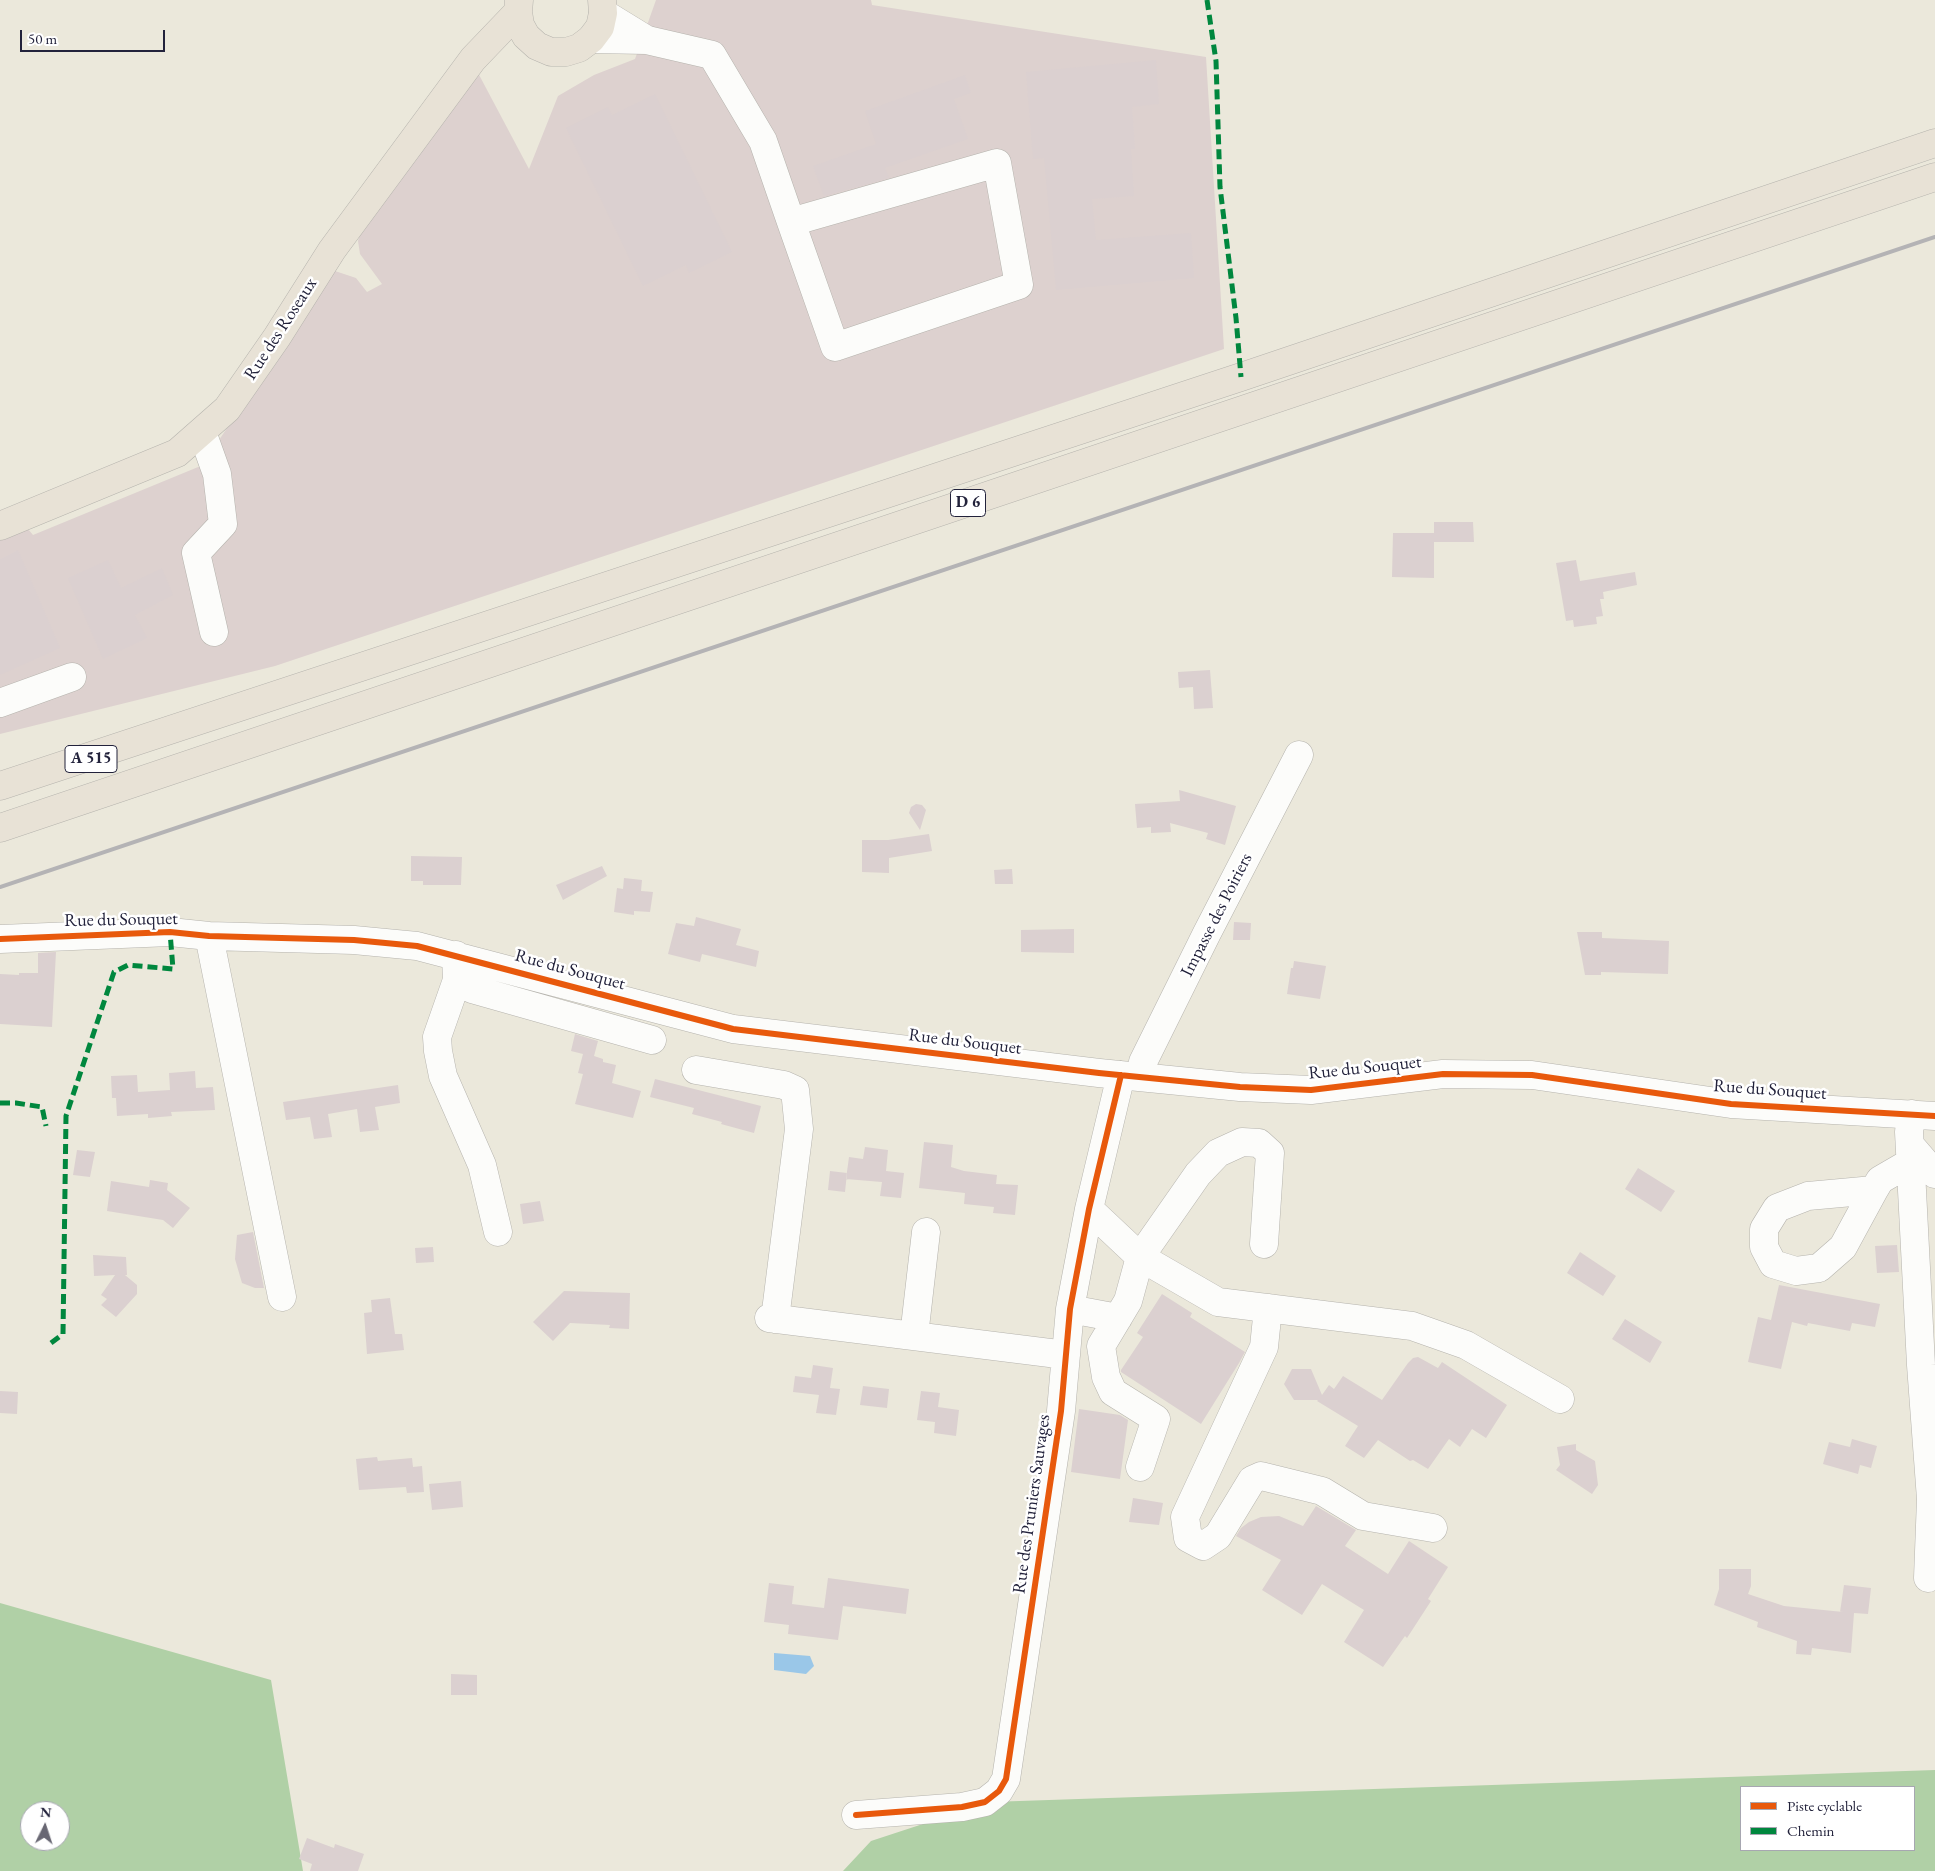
<!DOCTYPE html>
<style>
body{margin:0}
#map{position:relative;width:1935px;height:1871px;overflow:hidden;background:#ebe8db;font-family:"EB Garamond",serif}
canvas{display:block}
.legend{position:absolute;left:1740px;top:1786px;width:175px;height:65px;box-sizing:border-box;background:#fff;border:1px solid #a7a7b1;margin:0;padding:6px 9px;list-style:none;font-size:15px;color:#22223b}
.legend li{display:flex;align-items:center;gap:10px;height:25px}
.legend b{width:25px;border:1px solid #a7a7b1}
.north{position:absolute;left:20px;top:1801px;width:50px;height:50px;box-sizing:border-box;background:#fff;border:1px solid #a7a7b1;border-radius:50%;rotate:4deg;font-size:14px;font-weight:700;line-height:20px;text-align:center;color:#22223b}
.north::after{content:'';display:block;margin:auto;width:18px;height:22px;background:#686773;clip-path:polygon(50% 0,100% 100%,50% 72%,0 100%)}
.scale{position:absolute;left:20px;top:30px;width:145px;height:22px;box-sizing:border-box;border:2px solid #22223b;border-top:0;padding-left:6px;font-size:15px;line-height:18px;white-space:nowrap;color:#22223b;-webkit-text-stroke:4px #fff;paint-order:stroke}
</style>
<div id="map">
<canvas width="1935" height="1871"></canvas>
<ul class="legend">
<li><b style="height:6px;background:#e8590c"></b>Piste cyclable</li>
<li><b style="height:6px;background:#00873e"></b>Chemin</li>
</ul>
<div class="north">N</div>
<div class="scale">50 m</div>
</div>
<script>
const c = document.querySelector('canvas').getContext('2d');
c.lineJoin = 'round';
function fill(path, color) { c.fillStyle = color; c.fill(path, 'evenodd'); }
const shape = rows => new Path2D(rows.map(r => 'M' + r).join(''));
function strokePath(path, color, width, dash) { c.strokeStyle = color; c.lineWidth = width; c.lineCap = dash ? 'butt' : 'round'; c.setLineDash(dash || []); c.stroke(path); }
function write(font, color, halo, rows, align = 'center') {
  c.font = font + ' "EB Garamond",serif'; c.lineWidth = 5; c.setLineDash([]); c.textBaseline = 'middle'; c.strokeStyle = halo; c.fillStyle = color; for (const [text, x, y, turn = 0] of rows) {
    c.save(); c.translate(x, y); c.rotate((+turn || 0) * Math.PI / 180); c.textAlign = isNaN(turn) ? turn : align; if (halo) c.strokeText(text, 0, 0); c.fillText(text, 0, 0); c.restore();
  }
}
const industrial = shape([
 [656,0,871,0,872,5,1206,57,1224,349,275,666,0,734,0,540,28,529,33,535,203,465,217,443,326,281,335,271,356,278,367,292,382,284,360,254,358,241,362,227,477,71,529,169,558,96,594,75,635,59]
]);
const forest = shape([
 [0,1603,271,1680,303,1871,0,1871],
 [30,1811,60,1811,60,1841,30,1841],
 [1935,1770,1935,1871,843,1871,871,1841,990,1802],
 [1741,1787,1914,1787,1914,1850,1741,1850]
]);
const water = shape([
 [774,1653,810,1656,814,1666,806,1674,774,1670]
]);
const building = shape([
 [1156,60,1159,104,1132,107,1135,149,1131,149,1134,196,1092,199,1096,240,1191,233,1194,278,1056,290,1044,158,1033,159,1026,72],
 [965,75,971,93,954,99,968,139,885,168,889,178,824,196,813,166,876,144,865,111],
 [655,94,732,252,689,273,686,265,643,286,566,128,608,107,612,115],
 [1434,522,1473,522,1474,542,1434,542,1434,578,1392,577,1393,533,1434,533],
 [18,550,60,648,0,675,0,559],
 [108,560,121,588,162,568,173,595,135,615,147,638,103,659,68,578],
 [1576,560,1580,581,1635,572,1637,585,1603,592,1604,599,1600,599,1603,616,1596,617,1597,624,1574,627,1573,620,1566,621,1556,563],
 [1210,670,1213,708,1194,709,1193,687,1179,688,1178,672],
 [1179,790,1236,806,1225,845,1206,839,1208,833,1170,823,1171,832,1151,833,1151,827,1137,828,1135,804,1180,801],
 [916,804,922,805,926,810,920,830,909,813,911,807],
 [929,834,932,851,889,858,889,873,862,872,862,840,888,840],
 [411,856,462,857,461,885,423,885,423,881,411,881],
 [602,866,607,876,563,900,556,885],
 [1012,869,1013,884,995,884,994,870],
 [624,878,642,880,641,891,653,892,650,912,634,911,634,915,614,912,617,888,623,889],
 [696,917,741,929,736,945,759,951,756,967,702,954,700,962,668,954,676,923,694,926],
 [1234,922,1251,923,1250,940,1233,940],
 [1074,929,1074,953,1021,952,1021,930],
 [1577,932,1602,932,1602,938,1669,941,1668,974,1601,972,1601,975,1585,975],
 [56,952,52,1027,0,1024,0,974,19,975,19,973,38,973,38,953],
 [1294,961,1326,966,1320,999,1287,994,1291,968,1293,968],
 [575,1034,598,1041,594,1056,603,1059,603,1062,616,1065,612,1083,641,1091,633,1118,575,1104,583,1074,578,1073,583,1054,571,1051],
 [195,1071,196,1088,213,1087,215,1110,171,1112,172,1116,148,1118,148,1114,117,1116,116,1098,112,1098,111,1076,137,1075,138,1092,170,1090,169,1073],
 [655,1079,761,1106,754,1133,721,1124,722,1122,692,1114,694,1108,650,1097],
 [398,1085,400,1103,375,1107,379,1130,360,1132,357,1109,328,1114,332,1137,314,1139,310,1117,286,1120,283,1102],
 [924,1142,953,1145,951,1167,964,1171,997,1175,996,1184,1018,1185,1015,1215,993,1213,994,1207,964,1204,965,1193,919,1188],
 [865,1147,888,1150,886,1171,904,1173,901,1198,880,1196,882,1182,846,1179,849,1157,863,1159],
 [77,1150,95,1152,90,1177,73,1175],
 [1638,1168,1675,1191,1661,1212,1625,1189],
 [830,1171,847,1173,845,1192,828,1190],
 [150,1180,168,1183,167,1190,190,1208,173,1228,163,1220,107,1211,111,1181,149,1187],
 [540,1201,544,1221,523,1224,520,1204],
 [253,1232,264,1288,255,1288,242,1283,235,1259,237,1235],
 [1897,1245,1899,1272,1877,1273,1875,1246],
 [433,1247,434,1262,416,1263,415,1248],
 [1580,1252,1616,1276,1603,1296,1567,1273],
 [93,1255,126,1257,127,1275,125,1275,137,1285,137,1294,116,1317,101,1305,107,1299,101,1295,115,1275,94,1276],
 [1779,1285,1880,1304,1875,1327,1852,1323,1850,1331,1808,1323,1807,1326,1792,1322,1781,1369,1748,1362,1758,1317,1771,1320],
 [564,1291,630,1293,629,1329,609,1328,610,1325,570,1323,553,1341,533,1322],
 [1162,1294,1192,1313,1190,1317,1245,1352,1239,1363,1201,1424,1121,1372,1121,1370,1143,1337,1137,1333],
 [390,1298,395,1334,402,1334,404,1350,367,1354,364,1313,372,1312,371,1300],
 [1625,1319,1662,1342,1650,1363,1612,1339],
 [1418,1357,1438,1368,1442,1362,1507,1405,1486,1438,1472,1429,1460,1447,1449,1439,1428,1469,1413,1460,1410,1461,1378,1440,1364,1458,1345,1446,1358,1426,1317,1401,1318,1400,1294,1400,1284,1384,1292,1369,1311,1369,1322,1395,1329,1385,1334,1389,1343,1376,1382,1400,1408,1363,1413,1358],
 [813,1365,833,1368,830,1388,840,1389,836,1415,816,1413,819,1395,793,1392,795,1376,811,1378],
 [863,1386,889,1389,887,1408,860,1405],
 [0,1391,18,1392,17,1414,0,1413],
 [921,1391,940,1393,938,1407,959,1410,956,1436,934,1433,935,1422,917,1420],
 [1079,1409,1120,1415,1128,1420,1120,1479,1071,1472],
 [1852,1439,1877,1446,1871,1468,1860,1465,1858,1474,1823,1464,1829,1442,1850,1447],
 [1576,1444,1576,1450,1595,1461,1598,1485,1592,1494,1556,1470,1560,1465,1557,1447],
 [377,1457,378,1461,412,1458,413,1467,422,1466,424,1492,407,1493,406,1487,359,1490,356,1459],
 [461,1481,463,1507,432,1510,429,1484],
 [1133,1498,1163,1503,1159,1525,1129,1522],
 [1316,1506,1356,1530,1345,1546,1388,1574,1409,1541,1448,1567,1428,1599,1431,1601,1407,1638,1405,1636,1383,1667,1344,1642,1364,1610,1322,1584,1302,1615,1262,1590,1281,1560,1236,1536,1241,1528,1249,1522,1261,1517,1279,1516,1303,1526],
 [1719,1569,1751,1569,1751,1586,1748,1594,1784,1606,1843,1612,1840,1612,1844,1585,1871,1588,1868,1614,1854,1613,1851,1653,1812,1648,1811,1655,1796,1654,1797,1641,1757,1627,1758,1622,1714,1605,1719,1589],
 [828,1578,909,1589,906,1614,843,1606,838,1640,788,1634,789,1625,764,1622,769,1583,794,1586,792,1604,824,1608],
 [451,1674,477,1675,477,1695,451,1695],
 [307,1838,334,1848,335,1844,364,1854,358,1871,310,1871,312,1864,299,1859]
]);
const minor = shape([
 [591,39,647,40,603,13],
 [647,40,712,55,763,141,791,222,835,347,1019,285,997,163,791,222],
 [202,432,217,474,223,524,196,553,214,632],
 [0,703,72,677],
 [209,936,282,1297],
 [0,939,170,932,209,936,354,940,417,946,733,1029,1099,1073,1240,1087,1311,1090,1443,1074,1532,1075,1731,1104,1935,1116],
 [456,955,457,980,437,1037,438,1051,443,1076,482,1165,498,1232],
 [457,980,472,989,652,1040],
 [696,1070,784,1085,795,1090,799,1129,775,1319],
 [1140,1077,1143,1062,1207,933,1299,755],
 [1911,1114,1909,1132,1921,1365,1931,1499,1928,1578],
 [1910,1145,1935,1174],
 [1874,1190,1808,1196,1777,1208,1764,1229,1764,1247,1773,1264,1796,1271,1819,1268,1843,1247,1874,1190,1880,1180,1911,1162],
 [1089,1209,1140,1257,1218,1302,1412,1326,1466,1345,1560,1399],
 [1268,1308,1264,1347,1185,1517,1188,1538,1203,1546,1218,1536,1252,1480,1261,1476,1322,1491,1363,1516,1433,1528],
 [1070,1309,1118,1318],
 [769,1318,1066,1355],
 [914,1336,926,1232],
 [1140,1467,1156,1419,1113,1392,1106,1377,1101,1346,1128,1301,1140,1257,1198,1174,1218,1153,1242,1142,1259,1143,1270,1153,1264,1244],
 [856,1815,962,1807,985,1802,999,1791,1006,1779,1061,1411,1070,1309,1089,1209,1121,1075]
]);
const major = shape([
 [519,0,518,12,520,25,526,36,537,46,551,52,566,52,579,48,591,39,600,27,603,13,602,0],
 [0,526,177,453,227,409,277,337,332,250,473,59,518,12]
]);
const highway = shape([
 [0,786,1241,377,1935,143],
 [0,828,1935,177]
]);
const rail = shape([
 [0,887,1935,237]
]);
const quiet = shape([
 [1207,0,1216,61,1220,187,1236,318,1241,377],
 [0,1103,16,1103,42,1107,46,1126],
 [51,1343,63,1334,66,1116,114,972,128,965,173,969,170,932]
]);
const cycleway = shape([
 [0,939,170,932,209,936,354,940,417,946,733,1029,1099,1073,1240,1087,1311,1090,1443,1074,1532,1075,1731,1104,1935,1116],
 [856,1815,962,1807,985,1802,999,1791,1006,1779,1061,1411,1070,1309,1089,1209,1121,1075]
]);
const shields = [
 [968,503,35],
 [91,759,52]
];
const shieldNames = [
 ["D 6",968,503],
 ["A 515",91,759]
];
const streetNames = [
 ["Rue des Roseaux",281,329,-57],
 ["Impasse des Poiriers",1217,915,-63],
 ["Rue du Souquet",121,920,-1],
 ["Rue du Souquet",570,970,15],
 ["Rue du Souquet",965,1042,7],
 ["Rue du Souquet",1365,1068,-6],
 ["Rue du Souquet",1770,1090,4],
 ["Rue des Pruniers Sauvages",1032,1504,-82]
];
fill(industrial, '#ddd1cf');
fill(forest, '#b0d0a6');
fill(water, '#9ac7e8');
fill(building, '#dbd0d0');
strokePath(minor, '#b5b3ad', 29);
strokePath(major, '#b5b3ad', 29);
strokePath(highway, '#b5b3ad', 29);
strokePath(minor, '#fcfcfa', 28);
strokePath(major, '#e8e2d6', 28);
strokePath(highway, '#e8e2d6', 28);
strokePath(rail, '#b4b3b5', 4);
strokePath(quiet, '#00873e', 5, [10, 5]);
strokePath(cycleway, '#e8590c', 6);
for (const [x, y, w] of shields) { const box = new Path2D(); box.roundRect(x - w / 2, y - 13.5, w, 27, 4); c.fillStyle = '#fff'; c.fill(box); strokePath(box, '#22223b', 1); }
write('bold 16px', '#22223b', null, shieldNames);
write('18px', '#22223b', '#fff', streetNames);
</script>
